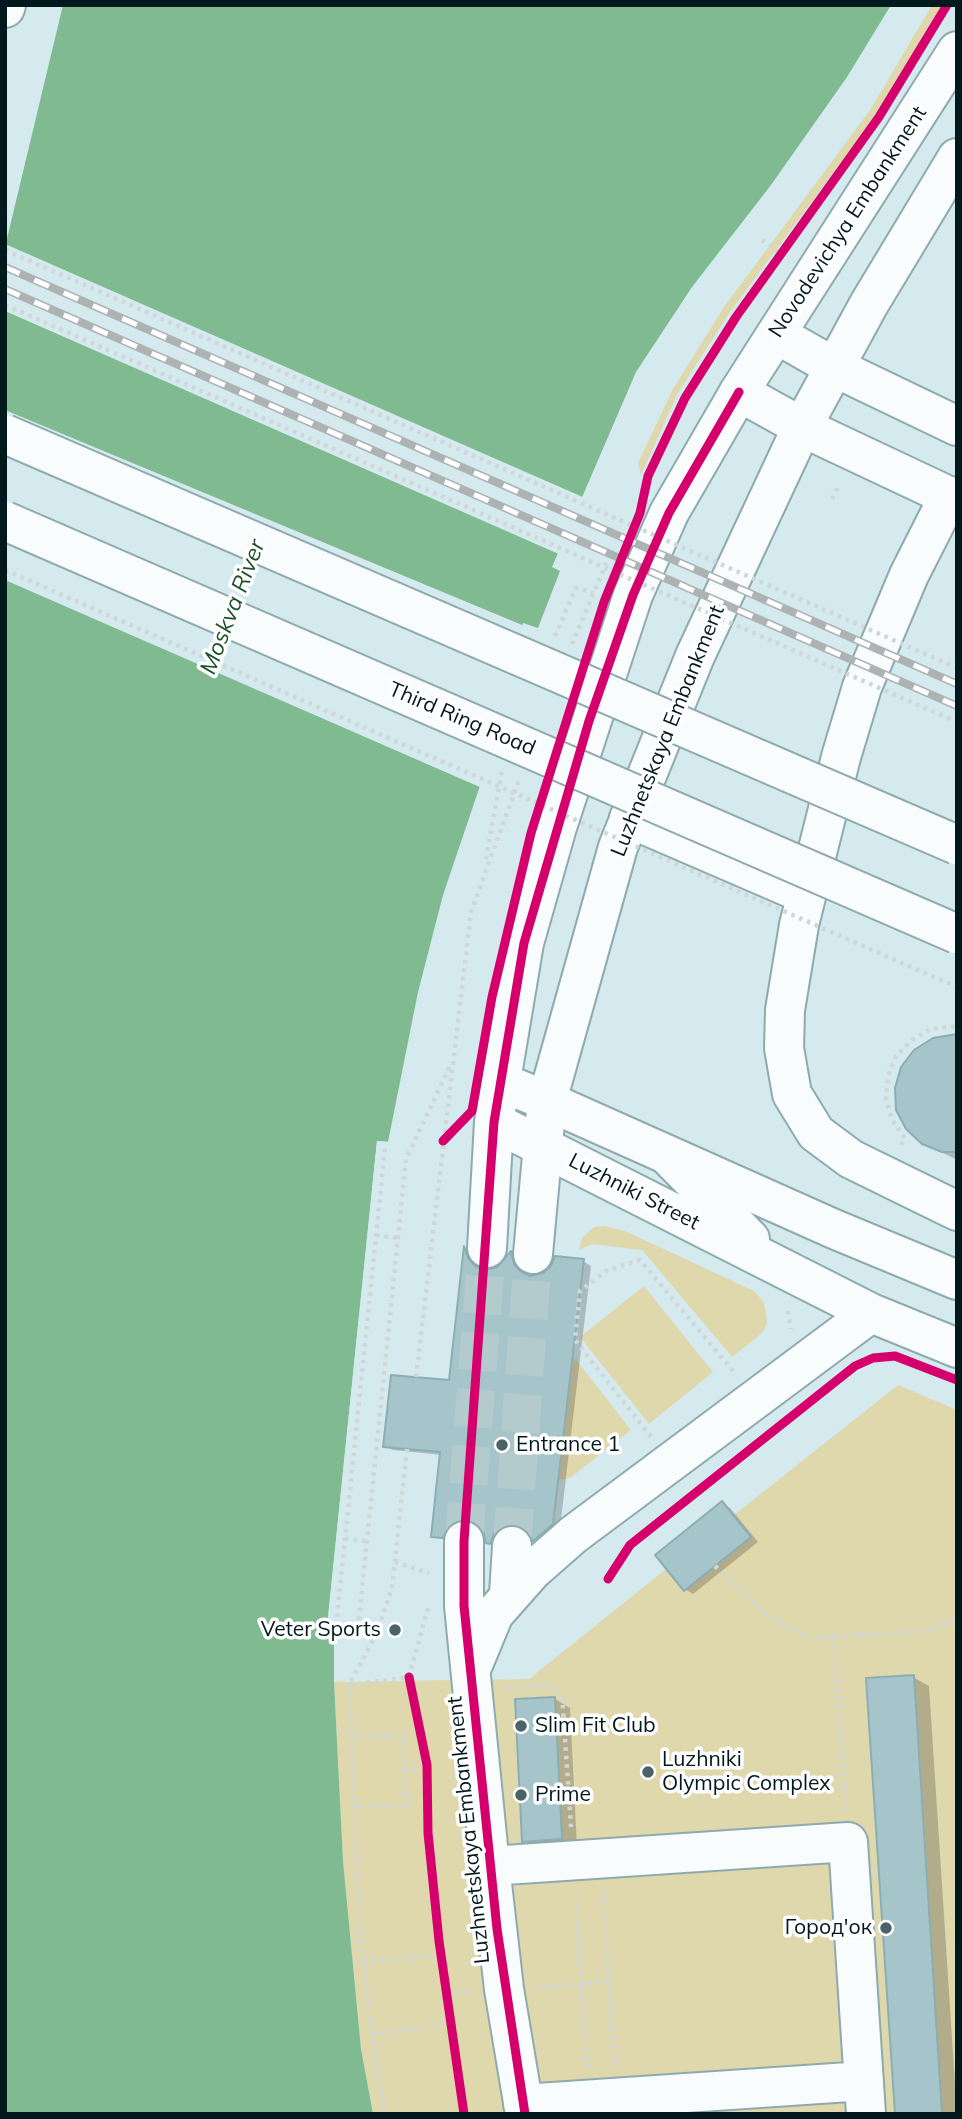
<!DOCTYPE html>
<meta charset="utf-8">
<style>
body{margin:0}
#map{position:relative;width:962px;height:2119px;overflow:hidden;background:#d4eaee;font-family:Mulish,sans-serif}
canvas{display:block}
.frame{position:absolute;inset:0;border:7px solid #01191c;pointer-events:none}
</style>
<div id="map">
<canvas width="962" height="2119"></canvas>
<div class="frame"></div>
</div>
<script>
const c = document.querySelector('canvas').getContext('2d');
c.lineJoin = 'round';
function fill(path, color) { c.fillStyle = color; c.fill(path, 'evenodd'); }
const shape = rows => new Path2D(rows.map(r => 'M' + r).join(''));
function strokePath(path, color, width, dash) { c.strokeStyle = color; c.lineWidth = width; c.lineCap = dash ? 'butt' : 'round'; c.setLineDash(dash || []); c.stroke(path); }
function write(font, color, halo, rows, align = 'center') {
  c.font = font + ' Mulish,sans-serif'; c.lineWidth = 7; c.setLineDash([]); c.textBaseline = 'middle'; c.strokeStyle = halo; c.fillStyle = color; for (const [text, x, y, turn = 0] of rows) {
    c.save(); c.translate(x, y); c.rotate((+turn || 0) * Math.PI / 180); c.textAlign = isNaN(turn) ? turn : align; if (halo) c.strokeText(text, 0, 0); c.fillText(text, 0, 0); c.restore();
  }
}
const green = shape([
 [932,5,942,5,876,115,730,312,678,393,641,475,638,463,673,389,724,307,870,110],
 [604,1226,625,1231,754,1291,763,1301,766,1312,767,1324,762,1333,732,1357,642,1250,592,1244,579,1250,582,1238,594,1227],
 [644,1286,713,1372,649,1424,580,1337],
 [567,1348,631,1430,570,1478,556,1481],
 [898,1385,957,1410,957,2114,373,2114,361,2049,343,1861,334,1682,529,1679,666,1569,655,1555,722,1501,734,1515]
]);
const water = shape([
 [63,5,891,5,847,77,771,185,692,287,636,372,552,567,560,571,538,628,523,623,470,761,486,768,443,895,418,992,388,1142,377,1141,327,1627,334,1629,334,1682,343,1861,361,2049,373,2114,5,2114,5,247]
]);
const pier = shape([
 [5,244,585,498,561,555,5,311],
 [5,410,539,632,525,627,475,760,489,767,482,788,5,580],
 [377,1141,391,1142,380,1145,331,1625,338,1628,334,1629,327,1627]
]);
const shadow = shape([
 [957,1037,957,1160,923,1143],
 [466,1249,472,1252,476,1265,485,1272,498,1269,512,1253,519,1258,521,1270,530,1277,583,1261,591,1266,560,1528,542,1545,522,1528,511,1530,496,1547,487,1542,485,1530,474,1523,461,1526,451,1542,433,1536,442,1455,393,1450,385,1446,450,1382],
 [722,1503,730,1508,758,1542,693,1594,685,1589],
 [913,1677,929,1686,957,2114,897,2114],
 [555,1699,570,1708,577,1847,539,1850,524,1841]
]);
const building = shape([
 [957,1034,957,1152,942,1152,922,1144,906,1129,896,1110,895,1088,901,1067,914,1050,933,1038,957,1034],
 [464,1246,468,1258,475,1266,485,1270,497,1267,511,1251,514,1264,520,1271,530,1276,543,1273,551,1266,555,1256,584,1259,553,1524,533,1541,525,1528,513,1524,502,1527,494,1533,490,1544,486,1543,483,1530,475,1522,465,1519,453,1522,443,1538,431,1537,440,1452,383,1447,391,1375,449,1380,464,1246],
 [722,1501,751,1537,684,1591,655,1555,722,1501],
 [914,1675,942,2114,895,2114,868,1709,866,1678,914,1675],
 [555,1697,562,1839,522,1842,515,1699,555,1697]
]);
const minorTunnel = shape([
 [464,1541,487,1248],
 [512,1546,533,1254]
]);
const path = shape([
 [762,240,781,255],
 [832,499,839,484],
 [555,636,576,588,593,593],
 [572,644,608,559],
 [486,859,502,771],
 [901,1145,905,1138,892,1120,886,1099,888,1076,896,1056,912,1040,931,1029,957,1026],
 [376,1235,398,1238],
 [788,1311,791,1329],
 [416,1377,471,912,519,780],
 [651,1437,575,1340,580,1291,606,1271,640,1260,734,1372],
 [407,1449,392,1588,377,1633,366,1632,359,1619,406,1159,451,1064],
 [345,1539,367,1541],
 [395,1562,429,1573],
 [715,1566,767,1615,808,1638,927,1631,957,1618],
 [337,1617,385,1148],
 [377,1633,349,1685,361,1947,384,2114],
 [834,1637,846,1810],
 [350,1685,409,1677,428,1608],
 [508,1688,550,1685,562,1694,571,1827],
 [350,1738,403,1735,407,1807,354,1806],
 [405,1771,427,1765],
 [603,1892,615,2065],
 [576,1895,587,2068],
 [363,1962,441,1955],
 [537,1987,609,1982],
 [446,1994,472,1992],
 [372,2035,449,2023]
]);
const minor = shape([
 [949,496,909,575,862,687,841,757,799,925,785,1010,784,1048,792,1094,816,1133,851,1159,957,1211],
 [629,818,805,894],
 [501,1082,547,1101,533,1254],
 [494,1122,871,1313,957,1348],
 [667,1155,750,1239],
 [487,1248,494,1122,524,943,557,827,633,595,669,513,739,392],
 [464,1541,464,1606,490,1866,504,1989,525,2114],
 [509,1594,512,1546],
 [472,1667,494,1614,532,1571,573,1535,871,1313],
 [490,1866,848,1842,866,2114],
 [523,2104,864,2081]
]);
const major = shape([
 [5,8,6,5],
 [957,51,739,392,802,427,957,500],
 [957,158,869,304,802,427,695,656,618,847,547,1101,834,1229,957,1280],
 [776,334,834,367,957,426]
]);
const rail = shape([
 [5,267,957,684],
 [5,289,957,706]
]);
const pathBridge = shape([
 [5,250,957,668],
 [5,305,957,722],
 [5,570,957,987]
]);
const majorBridge = shape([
 [5,434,957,845],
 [5,521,957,934]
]);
const cycleway = shape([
 [443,1141,472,1111,492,997,531,833,604,602,640,513,648,476,685,398,736,317,879,117,947,5],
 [608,1579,630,1545,855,1366,873,1358,895,1356,957,1380],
 [409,1677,427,1765,428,1833,439,1941,464,2114],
 [525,2114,497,1929,464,1606,464,1541,494,1122,524,943,589,721,633,595,669,513,739,392]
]);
const markers = [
 [502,1445,7,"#4b6266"],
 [395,1630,7,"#4b6266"],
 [521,1726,7,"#4b6266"],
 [648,1772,7,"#4b6266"],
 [521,1795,7,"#4b6266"],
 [886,1928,7,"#4b6266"]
];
const streetNames = [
 ["Novodevichya Embankment",848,222,-57],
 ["Third Ring Road",462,719,23],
 ["Luzhnetskaya Embankment",668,731,-68],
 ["Luzhniki Street",634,1192,27],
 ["Luzhnetskaya Embankment",469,1830,-96]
];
const poiNames = [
 ["Entrance 1",516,1445],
 ["Veter Sports",381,1630,"right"],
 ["Slim Fit Club",535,1726],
 ["Luzhniki",662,1760],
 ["Olympic Complex",662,1784],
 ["Prime",535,1795],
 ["Город'ок",872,1928,"right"]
];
const waterNames = [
 ["Moskva River",233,607,-69]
];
fill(green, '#e0d8ad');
fill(water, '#7fba90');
fill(pier, '#d4eaee');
fill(shadow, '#0003');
fill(building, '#a5c5ca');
strokePath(building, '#8baeb2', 2);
strokePath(minorTunnel, '#b4cbce', 38, [38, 19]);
strokePath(minor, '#8faaae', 42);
strokePath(major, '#8faaae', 42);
strokePath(path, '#d0d7d9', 4.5, [3.5, 5]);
strokePath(minor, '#f9fcfc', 38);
strokePath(major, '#f9fcfc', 38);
strokePath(rail, '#adb3b3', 8);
strokePath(rail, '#fff', 5, [16]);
strokePath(majorBridge, '#8faaae', 42, []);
strokePath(pathBridge, '#d0d7d9', 4.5, [3.5, 5]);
strokePath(majorBridge, '#f9fcfc', 38);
strokePath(cycleway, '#d6006c', 9);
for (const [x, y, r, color] of markers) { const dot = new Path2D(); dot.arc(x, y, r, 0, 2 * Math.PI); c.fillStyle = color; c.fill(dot); strokePath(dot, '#fff', 2.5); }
write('21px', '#01191c', '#fff', streetNames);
write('21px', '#01191c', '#fff', poiNames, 'left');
write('italic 23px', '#1d5229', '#fff', waterNames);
</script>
